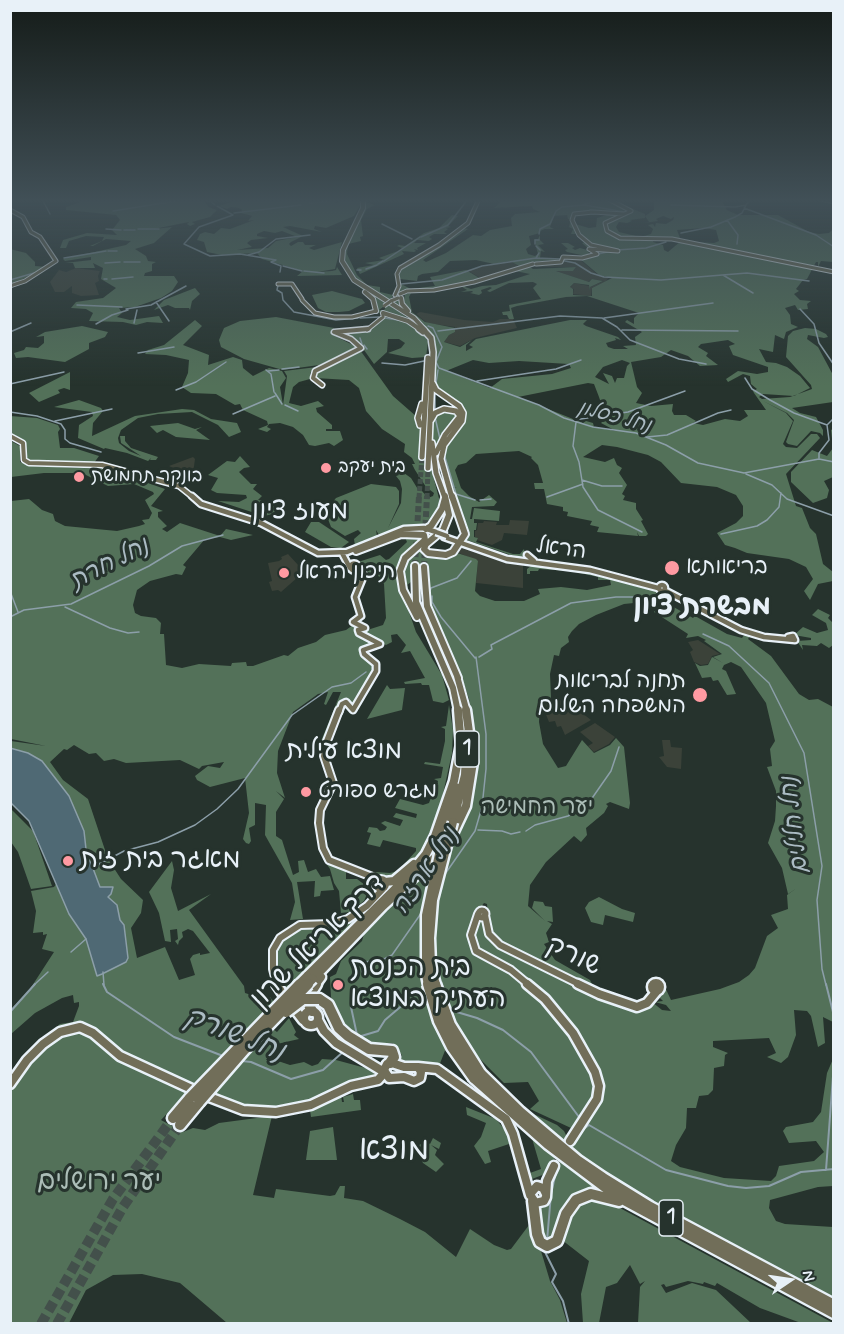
<!DOCTYPE html>
<meta charset="utf-8">
<style>
body{margin:0}
#map{position:relative;width:844px;height:1334px;overflow:hidden;background:#26332d;font-family:Mynerve,sans-serif}
canvas{display:block}
.frame{position:absolute;inset:0;border:12px solid #e8f1f8;pointer-events:none}
.north{position:absolute;left:760px;top:1250px;width:60px;height:60px;-webkit-text-stroke:4px #26332d;paint-order:stroke;rotate:77deg;font-size:16px;font-weight:700;line-height:24px;text-align:center;color:#e8f1f8}
.north::after{content:'';display:block;margin:auto;width:21px;height:27px;background:#e8f1f8;clip-path:polygon(50% 0,100% 100%,50% 72%,0 100%)}
</style>
<div id="map">
<canvas width="844" height="1334"></canvas>
<div class="frame"></div>
<div class="north">N</div>
</div>
<script>
const c = document.querySelector('canvas').getContext('2d');
c.lineJoin = 'round';
function fill(path, color) { c.fillStyle = color; c.fill(path, 'evenodd'); }
const shape = rows => new Path2D(rows.map(r => 'M' + r).join(''));
function strokePath(path, color, width, dash) { c.strokeStyle = color; c.lineWidth = width; c.lineCap = dash ? 'butt' : 'round'; c.setLineDash(dash || []); c.stroke(path); }
function write(font, color, halo, rows, align = 'center') {
  c.font = font + ' Mynerve,"Playpen Sans Hebrew",sans-serif'; c.lineWidth = 6; c.setLineDash([]); c.textBaseline = 'middle'; c.strokeStyle = halo; c.fillStyle = color; for (const [text, x, y, turn = 0] of rows) {
    c.save(); c.translate(x, y); c.rotate((+turn || 0) * Math.PI / 180); c.textAlign = isNaN(turn) ? turn : align; if (halo) c.strokeText(text, 0, 0); c.fillText(text, 0, 0); c.restore();
  }
}
const built = shape([
 [563,258,578,258,598,275,609,277,606,281,592,288,591,296,573,294,574,289,570,288,574,283,589,286,589,291,590,287,604,281,592,279,588,282,556,271,573,271,576,267,531,267,562,263],
 [510,261,522,268,482,279,467,270],
 [76,268,100,271,98,276,99,281,95,283,99,295,81,296,72,293,72,286,64,292,55,292,50,282,59,270,66,272],
 [420,312,464,320,493,322,500,319,513,319,517,328,475,338,460,346,444,342,449,335,455,332,455,327,427,323,416,314],
 [193,457,195,459,193,474,198,479,191,484,182,479,178,470,169,466],
 [510,520,529,521,527,535,504,533,502,540,492,545,477,540,478,538,475,537,475,531,477,530,478,523,483,523,484,521,497,522,496,525,509,525],
 [459,546,523,563,523,588,476,583,478,561,454,551],
 [288,554,299,566,298,577,281,592,278,590,272,591,269,582,272,581,268,563,279,561,282,559,281,557],
 [698,640,720,654,712,656,708,664,701,665,694,662,690,652,693,650,688,642],
 [569,699,573,706,591,720,565,735,561,726,557,727,555,721,549,722,543,707,544,703],
 [595,723,615,737,609,744,594,752,588,746,593,743,580,732],
 [662,740,670,740,671,747,682,748,681,769,667,767,659,757,664,756]
]);
const green = shape([
 [88,199,202,199,209,207,217,210,210,217,192,222,195,224,190,226,187,224,189,222,154,229,172,227,154,243,135,249,146,256,148,261,156,262,152,264,152,271,145,273,144,276,174,276,178,282,172,291,161,298,135,307,119,308,122,313,117,317,130,320,159,316,163,323,147,322,136,325,123,322,89,321,93,313,86,309,71,308,76,302,103,298,116,288,101,279,103,268,93,263,95,268,75,268,73,263,65,263,91,260,91,257,65,261,63,259,126,245,131,241,106,239,93,246,90,246,102,241,104,237,86,236,69,241,66,248,60,248,63,240,87,233,117,235,112,230,120,220,116,215,66,210,66,207],
 [242,199,309,199,304,200,332,201,336,203,339,202,337,199,359,199,361,204,354,216,326,228,315,226,314,229,322,232,290,226,283,227,303,236,291,242,289,244,291,246,298,242,303,242,305,245,316,245,309,248,314,250,342,242,335,269,317,272,332,271,336,270,337,267,342,275,297,276,303,271,262,259,257,253,222,255,207,252,204,242,197,240,200,234,205,232,214,234,221,228,230,229,254,220,248,221,252,216,241,213,242,210,239,208,231,207,227,209,218,206],
 [264,231,275,233,282,231,297,237,276,241,268,248,237,250,252,247,247,243,251,240,268,238,257,236,257,234],
 [503,199,614,199,619,203,645,214,645,218,630,220,632,221,627,223,619,222,616,227,619,232,640,237,651,234,653,229,648,225,653,224,655,227,656,223,666,224,673,220,674,217,671,219,663,216,656,219,658,221,644,223,649,222,645,216,654,210,654,202,665,199,721,199,727,210,738,215,778,215,809,232,819,234,829,233,833,229,833,262,821,261,818,267,818,262,816,262,807,279,803,280,796,289,799,291,794,294,800,300,811,301,807,304,808,309,798,310,795,305,785,308,790,315,791,324,798,327,786,332,784,339,775,335,773,352,759,349,766,362,776,363,787,367,800,376,810,388,794,396,763,394,759,397,762,399,790,397,812,389,811,385,786,357,788,336,793,331,805,328,816,329,826,334,828,337,824,338,808,335,807,339,818,347,833,375,833,402,792,408,800,413,816,417,823,430,823,436,820,433,811,431,797,446,788,444,786,442,794,420,787,413,763,401,786,413,793,421,783,444,786,447,797,448,811,434,817,434,820,438,786,474,796,506,802,508,810,528,816,534,823,564,833,572,833,581,818,584,810,600,804,591,813,579,806,567,789,559,747,553,735,548,725,545,717,533,736,523,743,516,743,506,736,495,717,487,681,483,661,462,648,455,617,447,602,445,583,457,605,462,614,458,617,465,622,468,619,473,627,485,622,494,625,496,623,500,636,503,636,509,643,520,641,521,648,534,646,536,639,536,637,532,638,536,597,532,599,527,590,525,592,521,567,516,568,512,563,511,563,507,547,504,544,489,535,489,534,483,543,483,538,465,531,458,532,457,519,451,476,454,466,463,458,465,455,470,461,488,469,496,479,502,489,495,497,502,494,506,472,507,470,519,472,519,474,508,500,511,499,521,474,519,474,523,477,523,476,530,474,530,474,537,478,538,476,542,513,554,520,554,524,549,525,555,521,557,511,555,467,540,468,532,451,488,457,487,451,487,444,466,444,452,447,443,465,414,436,386,433,338,426,327,403,304,405,294,411,293,409,297,412,312,425,322,455,328,455,332,449,335,444,342,460,347,472,340,466,345,466,351,473,347,469,345,476,339,570,320,587,320,583,324,586,326,618,337,621,340,615,338,616,340,606,343,608,347,614,349,628,349,623,346,636,345,635,337,642,332,625,322,627,320,634,324,634,318,639,313,587,296,566,297,517,306,511,308,514,319,509,319,507,315,503,315,502,312,510,311,509,305,541,299,533,288,537,284,533,282,509,283,490,292,487,291,492,288,490,287,481,290,482,293,479,295,470,293,473,292,472,291,461,292,467,290,459,285,467,284,465,287,471,289,482,286,496,285,530,274,515,271,530,267,533,269,576,267,573,271,556,271,589,282,592,279,603,281,590,287,590,291,589,285,574,283,570,287,573,289,573,295,592,296,592,288,612,278,599,275,579,258,593,256,599,253,588,252,591,255,586,256,567,252,565,250,568,249,561,243,568,243,575,247,572,248,575,250,580,248,591,251,582,243,586,242,575,224,589,228,596,227,597,218,606,215,602,213,574,213,572,219,578,234,571,234,573,229,569,227,571,219,568,219,567,215,554,216,550,227,554,229,545,229,540,231,540,233,529,236,531,245,526,249,528,254,535,256,538,254,534,239,538,239,540,235,540,240,544,244,538,245,545,252,541,251,540,258,558,258,554,259,561,260,539,261,531,266,519,266,510,261,494,264,476,260,450,261,438,272,422,274,418,276,417,281,400,279,399,274,402,267,463,228,468,229,423,260,426,262,446,253,473,235,481,236,490,230,512,226,511,218,515,214,540,212,533,209,532,206,494,208],
 [704,228,716,230,719,241,714,243,681,241,668,252,664,250,663,245,653,242,654,239,680,238,677,230],
 [728,340,735,344,729,346,733,355,768,367,768,372,757,374,738,371,726,379,728,382,743,374,750,376,751,384,757,389,753,391,754,393,766,410,744,410,748,416,740,421,725,419,703,425,693,423,696,421,686,415,674,415,672,411,673,404,651,406,636,403,642,393,637,387,631,362,661,357,671,350,688,356,700,366,718,365,706,356,708,353,698,347,701,344],
 [473,360,489,363,519,361,569,364,571,368,552,374,502,379,490,388,446,371],
 [622,360,630,363,627,366,624,378,617,378,615,383,612,376,603,373,609,384,595,377,603,367],
 [588,383,594,384,599,397,606,418,601,423,616,431,594,427,593,423,586,421,583,423,518,397],
 [366,202,375,205,367,209,361,220,363,236,360,237,361,241,348,244,347,254,357,275,367,285,380,287,380,292,393,295,390,302,353,277,343,262,344,251],
 [452,215,458,216,448,226,451,227,446,228,448,229,444,232,447,234,434,234,429,237,432,239,429,241,417,240,414,243,426,243,417,248,418,250,414,249,416,251,414,252,402,251,404,254,360,274,357,268,374,265,365,263,384,260,379,258,398,251,402,248,397,246,399,245,405,246,424,233,439,228],
 [10,249,26,253,35,262,35,266,47,267,11,285],
 [466,270,481,279,440,288,410,290,400,294,404,308,413,316,391,302,398,298,394,296,398,294,397,291,401,284,411,289,435,286,430,277],
 [352,281,387,304,379,310,384,310,388,304,420,327,428,342,426,357,412,358,388,353,401,348,405,343,399,339,388,339,387,352,374,364,359,343,338,333,365,332,386,315,377,312,371,296],
 [195,288,200,294,192,301,190,310,189,308,175,308,168,305,154,310,164,300],
 [332,291,362,299,365,303,349,311,339,312,326,312,318,308,312,295],
 [276,317,334,328,331,334,359,348,319,365,283,370,244,359,221,347,219,340,224,328,240,321],
 [195,320,202,326,183,345,209,355,208,365,233,357,242,360,243,368,253,376,269,368,282,371,286,378,280,387,283,405,287,376,284,371,317,367,310,373,310,379,299,382,293,387,289,403,301,406,318,401,324,406,316,408,317,412,332,425,332,429,326,429,326,431,340,431,343,440,334,446,329,443,315,446,309,445,303,435,293,427,280,423,269,424,267,427,271,429,267,432,258,429,268,425,267,421,243,410,240,404,235,405,216,394,191,393,182,387,188,373,189,360,166,355,145,354,148,350,164,345],
 [82,326,108,332,105,337,89,343,89,349,65,362,28,357,16,358,14,353,24,350,26,347,38,348,44,343,44,336,36,337,45,332],
 [360,350,393,396,417,417,418,428,422,428,421,455,426,456,424,468,431,468,441,506,430,526,398,529,379,535,376,530,377,536,355,546,354,539,361,533,358,530,345,536,331,527,328,519,328,508,336,498,371,484,396,487,399,491,399,504,388,528,401,503,402,489,400,481,396,476,399,475,394,470,397,468,411,478,419,491,422,491,428,498,433,496,434,493,426,487,415,470,412,464,415,464,412,458,404,452,405,444,382,429,366,411,359,388,349,380,315,378,315,373,321,369],
 [70,372,70,390,64,388,58,390,60,393,39,402,29,393],
 [79,400,101,408,103,411,93,423,92,436,135,416,182,409,194,410,211,419,237,423,241,432,229,437,218,425,192,412,158,414,138,418,121,430,118,438,119,443,129,451,141,456,121,443,120,436,125,436,125,441,131,448,158,457,156,460,150,460,151,458,148,461,127,453,105,448,104,449,78,438,79,425,93,416,92,412,54,407],
 [440,411,453,411,459,416,435,449,430,439,433,417],
 [10,416,37,418,58,425,60,429,58,432,60,448,74,448,99,456,94,463,33,463,26,457,25,443,11,435],
 [178,423,195,429,202,427,196,430,210,440,176,437,163,430,157,433,150,426],
 [833,429,833,477,824,481,829,490,827,498,813,503,791,482,791,472,812,450,827,456,833,448,831,430],
 [11,441,20,446,20,462,31,466,108,469,165,489,151,506,163,511,158,512,158,517,167,526,162,529,167,532,180,523,220,536,226,529,253,535,231,540,220,537,205,539,183,565,186,567,182,575,176,574,150,581,137,590,133,605,135,613,141,616,156,618,161,623,160,634,164,634,166,665,182,668,199,664,231,666,232,663,246,662,247,666,253,666,284,655,288,656,298,648,316,642,325,635,346,630,353,625,361,627,356,632,364,638,378,644,360,651,373,664,372,676,352,708,346,701,323,748,329,775,322,763,319,746,341,692,333,692,326,705,324,704,328,692,318,694,293,712,278,751,277,773,285,798,276,791,284,799,276,812,276,836,282,840,293,875,299,872,298,861,304,860,308,872,316,869,321,877,330,876,334,890,321,891,320,896,314,897,315,881,297,882,303,919,290,920,295,902,292,883,265,835,266,805,255,803,255,825,249,828,251,841,249,844,246,843,243,839,249,813,245,778,210,787,197,780,195,776,208,766,220,768,224,762,202,766,199,769,180,760,126,763,114,759,104,761,96,753,89,754,74,745,67,750,64,749,50,762,63,780,88,799,108,859,121,879,143,900,141,913,131,928,137,958,165,947,179,980,195,975,190,959,193,955,200,953,200,955,210,953,193,931,188,929,182,932,183,937,179,941,178,945,175,941,178,939,177,929,170,930,171,942,165,941,159,913,149,892,172,861,174,870,171,888,178,911,211,894,189,910,244,986,245,993,261,998,270,997,276,1005,194,1087,122,1052,88,1028,53,1035,11,1083,11,1072,26,1054,60,1024,73,1022,79,1006,79,1002,74,1003,73,995,62,998,35,1013,11,1034,11,1009,30,989,54,952,42,949,47,934,43,935,43,932,33,933,36,911,31,891,54,887,72,863,11,753,11,741,46,746,11,739,11,501,29,499,42,510,53,514,55,521,65,526,117,531,139,526,145,524,142,520,149,519,152,513,145,500,154,494,153,492,134,484,108,486,82,473,44,473,11,477],
 [240,456,250,467,244,468,239,472,251,484,257,484,253,489,262,496,258,500,264,501,262,504,266,506,274,502,277,513,264,516,218,501,239,502,247,498,246,495,217,493,211,490,218,478,208,475,227,461,235,462],
 [311,522,319,522,349,542,341,548,331,547,305,532],
 [404,535,420,535,424,539,401,561,398,580,416,632,442,675,449,700,443,703,433,701,429,685,422,685,421,683,405,684,404,682,425,678,410,651,401,653,406,645,397,634,391,635,392,642,386,645,361,632,383,625,386,618,384,584,377,574,367,572,358,562,380,555,386,560,389,559,407,542],
 [423,547,427,554,454,552,476,559,478,561,475,591,480,596,495,601,524,601,540,594,538,589,561,587,587,590,611,585,610,580,598,580,598,577,571,571,539,569,538,571,530,571,530,574,527,574,527,569,531,566,557,566,592,572,650,587,659,594,657,603,648,612,633,611,641,609,638,604,644,602,624,604,596,615,579,624,572,631,568,637,569,642,561,648,559,656,554,655,550,674,551,698,540,700,539,722,543,744,558,768,566,766,582,740,594,753,610,745,616,738,624,747,630,803,629,809,610,802,606,804,608,806,604,813,586,828,587,835,581,842,574,836,546,862,530,885,528,906,545,921,532,908,534,901,543,902,545,906,552,907,553,922,547,921,552,924,546,933,549,942,544,944,555,960,590,980,593,986,631,1001,601,993,500,943,489,929,487,904,484,903,478,911,470,930,470,944,474,952,510,972,558,1016,588,1062,597,1094,582,1119,571,1128,530,1109,539,1101,528,1082,504,1083,479,1058,446,1048,439,1066,415,1061,404,1062,400,1061,402,1055,394,1048,393,1043,372,1043,364,1045,339,1022,331,997,330,977,336,974,341,961,362,941,364,934,444,854,464,825,473,799,477,742,469,699,459,669,430,610,424,566,413,565,411,582,407,585,410,595,408,595,401,580,404,566],
 [663,601,693,618,695,616,727,634,742,638,745,634,750,636,748,639,771,656,799,694,809,700,818,699,833,707,833,1022,823,1017,825,1043,818,1047,811,1016,807,1011,794,1010,796,1035,788,1057,781,1063,767,1057,776,1053,769,1038,713,1041,713,1047,728,1053,725,1055,724,1066,714,1068,713,1090,708,1095,699,1096,696,1108,687,1108,686,1128,676,1145,671,1161,680,1167,724,1178,771,1181,776,1176,779,1166,814,1161,824,1152,816,1141,789,1143,783,1131,786,1127,813,1122,821,1112,827,1073,833,1059,833,1186,818,1187,770,1200,769,1208,776,1221,785,1224,833,1227,833,1300,652,1206,601,1174,523,1109,557,1125,564,1131,568,1139,585,1124,600,1102,602,1088,595,1065,521,975,478,951,473,940,477,921,482,920,489,938,497,946,600,998,640,1010,645,1009,652,1002,662,1010,671,1011,666,1005,655,1002,663,1001,657,995,664,985,671,1000,720,989,739,982,749,975,755,968,767,936,778,928,771,915,788,909,787,895,797,888,788,894,782,868,768,843,775,821,776,806,776,791,767,767,772,766,770,749,775,741,766,703,741,667,731,662,724,665,722,669,726,671,736,694,727,695,718,680,713,681,711,677,702,678,695,663,700,666,708,665,712,657,723,663,713,657,722,654,704,641,706,640,698,636,686,638,688,634,654,612],
 [818,609,830,615,828,618,833,623,833,645,829,648,821,643,817,646,802,645,803,650,797,641,811,640,811,638,794,635,803,627,817,633,828,630,826,623,812,615],
 [387,685,390,689,405,688,402,710,367,719],
 [449,705,453,730,452,753,439,812,421,851,412,862,394,877,375,875,376,872,390,873,398,871,416,851,416,848,383,840,380,847,367,844,371,833,367,832,369,827,377,828,380,831,385,830,387,827,381,823,385,821,400,826,403,820,393,817,396,813,416,818,417,814,395,808,400,799,423,805,429,803,432,795,426,794,426,789,436,790,438,781,434,779,441,778,443,767,424,764,425,762,440,764,445,741,445,729,441,727,446,726],
 [10,808,33,831,52,886,31,889,18,852,11,842],
 [326,857,333,865,346,870,346,879,357,879,365,885,367,894,364,901,349,912,341,913,339,891,334,883,330,869,323,859],
 [599,897,622,909,635,913,633,922,605,915,603,925,591,922,585,908,589,902],
 [351,921,355,923,285,996,280,987,281,981,277,981,276,975,275,953,280,941,298,928,330,927],
 [289,1018,296,1032,294,1035,299,1039,277,1044,266,1060,275,1060,290,1065,304,1062,312,1066,318,1064,322,1059,336,1060,373,1070,375,1076,313,1100,276,1108,261,1108,236,1103,212,1093,273,1029,277,1032],
 [74,1030,88,1034,188,1091,161,1120,183,1132,193,1128,205,1130,219,1123,272,1116,253,1195,274,1198,276,1189,330,1196,335,1195,340,1186,345,1186,344,1198,363,1201,400,1219,425,1232,456,1257,470,1229,494,1245,507,1250,511,1249,532,1221,550,1281,560,1300,567,1323,227,1323,180,1283,142,1274,113,1275,86,1290,69,1323,11,1324,11,1087,23,1068,57,1035],
 [353,1094,354,1100,360,1100,361,1110,311,1117,310,1110,341,1095,342,1102,344,1102,343,1097],
 [466,1107,496,1119,509,1135,512,1143,488,1151,491,1162,485,1164,474,1146,481,1137,486,1123,467,1115],
 [333,1127,337,1160,306,1160,310,1131],
 [531,1135,556,1156,545,1174,532,1179,529,1176,530,1173,541,1169],
 [433,1138,441,1143,439,1149,431,1145,437,1150,435,1155,444,1164,436,1172,423,1163,414,1148,426,1141,430,1144],
 [560,1162,605,1194,585,1194,553,1238,547,1241,542,1238,537,1207,545,1205,553,1176],
 [592,1198,607,1201,833,1323,801,1323,760,1308,717,1283,715,1286,704,1282,703,1284,688,1281,666,1287,664,1284,661,1285,666,1293,692,1283,716,1290,751,1323,638,1323,640,1287,645,1281,640,1284,630,1265,617,1283,606,1287,599,1323,583,1323,581,1294,589,1261,562,1240,563,1229,572,1212,578,1205]
]);
const water = shape([
 [10,748,28,753,42,761,69,796,84,831,87,858,91,863,100,887,113,887,111,894,108,897,117,905,120,920,124,925,128,958,126,962,102,974,97,976,86,939,69,914,29,821,11,803,10,748]
]);
const streamFar1 = shape([
 [42,199,50,214],
 [208,199,215,205],
 [814,199,834,204],
 [310,203,349,199],
 [585,204,601,199],
 [671,205,735,207,746,205,751,199],
 [217,206,233,215,199,227,184,244,210,256,240,254,276,260,271,262,281,266,280,272],
 [744,208,816,235,834,247],
 [113,211,188,199],
 [234,213,301,205],
 [727,220,738,235,737,244],
 [382,224,412,239],
 [106,229,121,230],
 [138,229,159,229],
 [124,230,135,230],
 [681,233,711,227,735,217,742,213,746,205],
 [539,234,540,229,550,224,556,211,562,207,584,205,625,212],
 [421,237,448,225,468,199],
 [535,244,535,240,539,240],
 [536,246,540,250],
 [617,250,646,248,666,242],
 [108,251,117,251],
 [598,254,607,252],
 [248,255,259,252,276,239,310,235],
 [64,258,106,251],
 [536,258,561,259],
 [560,260,575,263,591,273,604,277,661,280,747,273,809,281],
 [384,261,420,237],
 [124,262,140,262],
 [105,263,120,262],
 [378,264,383,261],
 [283,266,302,271],
 [366,269,377,265],
 [357,270,361,270],
 [304,271,324,273],
 [723,275,753,293],
 [104,279,107,279],
 [112,279,133,277],
 [10,280,34,273],
 [401,284,442,280,482,266,536,258,539,253],
 [278,285,277,290,282,293,283,300,294,312,336,320,358,318],
 [156,302,169,321],
 [77,305,122,307],
 [126,309,151,305,186,286],
 [800,309,814,324,819,343,834,365],
 [360,318,379,317],
 [385,318,398,320],
 [604,318,713,303],
 [134,323,137,310],
 [96,324,112,315,128,310],
 [428,326,433,328,442,347,436,362,439,368,539,405,564,418,593,427,636,433,666,445,698,463,744,473,819,459,834,462],
 [622,330,738,331],
 [438,331,560,316,602,318,617,327,630,340,679,359,706,364],
 [10,332,31,323],
 [360,338,362,344],
 [364,345,367,349],
 [138,353,174,347],
 [382,363,405,365,424,361],
 [282,369,299,367],
 [266,370,271,374,274,392],
 [268,371,279,370],
 [745,378,752,389,770,400,794,413,827,425],
 [477,381,556,369,581,360],
 [436,383,438,370],
 [10,384,64,372],
 [176,390,196,382,226,362],
 [435,391,435,411],
 [275,393,282,404],
 [285,405,298,411],
 [10,412,37,416,61,424,65,430,65,439,70,443,101,452],
 [233,414,275,396],
 [435,417,440,439],
 [574,420,628,412,685,391],
 [55,421,112,409],
 [576,422,573,446,579,462,583,487,598,510,642,532],
 [647,437,667,435,718,413,731,410],
 [444,454,456,494,475,500],
 [819,458,819,453,829,440,827,425,834,418],
 [746,474,772,485,787,499,834,516],
 [582,480,602,486,622,486],
 [547,497,583,484],
 [480,500,491,499],
 [721,534,757,526,767,520,779,507,781,493],
 [10,591,18,612],
 [430,591,431,588,457,578,471,561],
 [432,596,432,602,441,617,475,658],
 [65,607,110,628,128,633,139,632],
 [10,617,24,610,71,604,149,566,182,546,223,535],
 [703,634,729,646,769,683,804,753,822,866,817,900,822,969,826,985],
 [479,657,492,649,491,645,571,603,616,597,646,597],
 [478,830,502,831,511,834,520,832],
 [526,831,535,825,568,816,588,804,611,771,619,747],
 [92,868,124,851,158,842,195,825,217,809,238,789,292,715,332,687,351,683,366,672],
 [443,877,475,831,482,807,486,769,486,734,476,657],
 [71,952,86,939],
 [103,972,104,985],
 [362,972,364,962,382,960,392,955,422,912],
 [34,985,48,972]
]);
const stream = shape([
 [103,984,107,992,174,1037,223,1056],
 [826,984,834,1016],
 [351,1007,357,1035],
 [450,1010,477,1018,503,1030,531,1052,579,1117],
 [10,1012,35,984],
 [358,1037,378,1031,385,1020,405,1003,413,1001,428,1004],
 [242,1061,251,1062,291,1079,323,1070,344,1051],
 [581,1131,589,1125,666,1170,728,1186,746,1188,769,1186,801,1172,834,1169],
 [826,1170,834,1063],
 [547,1241,551,1194,556,1172],
 [545,1252,556,1274,552,1282,563,1301,569,1324]
]);
const highwayTunnelFar2 = shape([
 [419,498,422,457],
 [427,498,428,468]
]);
const highwayTunnelFar1 = shape([
 [425,535,427,496],
 [415,566,419,496],
 [424,567,425,546]
]);
const highwayTunnel = shape([
 [41,1324,113,1199,173,1118],
 [57,1324,123,1207,180,1125]
]);
const majorFar4 = shape([
 [608,199,631,211,605,223,607,231,620,238,672,239,834,272],
 [10,210,23,217,31,232,40,237,56,261,25,281,10,286],
 [593,212,624,214],
 [536,264,561,262,563,257,582,258,597,254,589,249,618,251,591,245,579,235,572,220,574,214,593,212,590,212],
 [278,284,292,284,302,299],
 [400,294,407,291,434,290,474,282,533,264],
 [395,295,399,286,397,274,400,268,439,245,468,223,479,199],
 [302,300,315,313,334,317,352,317,376,311],
 [391,301,398,298],
 [367,330,383,317,383,313]
]);
const majorFar3 = shape([
 [322,385,313,378,315,371,361,348,351,339,334,332,368,329],
 [10,436,23,443,24,460,29,463,102,465,179,486,194,498]
]);
const majorFar2 = shape([
 [192,496,201,504,261,523,318,553,347,552,404,529,424,528,436,532],
 [444,537,507,559,590,570,658,588],
 [342,553,350,568],
 [527,555,534,561],
 '350.5 567a3.5 3.5 0 1 1 7 0a3.5 3.5 0 1 1-7 0Z',
 '659 588a3 3 0 1 1 6 0a3 3 0 1 1-6 0Z',
 [664,590,741,630,764,637,795,640,793,636,788,637],
 [339,712,342,704,346,702,353,710,376,671,376,664,364,654,363,650,380,644,359,633,358,630,365,628,353,622,361,616,355,597,364,575,358,567]
]);
const majorFar1 = shape([
 [339,710,327,741,324,756,333,783,320,810,319,823,323,848,329,860,380,880],
 '376 884a5 5 0 1 1 10 0a5 5 0 1 1-10 0Z',
 '478.5 914a3.5 3.5 0 1 1 7 0a3.5 3.5 0 1 1-7 0Z',
 [478,914,471,935,476,951,511,970,529,985],
 [485,915,489,934,500,945,581,985],
 [277,985,273,969,273,950,280,938,300,925,331,924,348,919,367,906,383,889]
]);
const major = shape([
 '652 987a4 4 0 1 1 8 0a4 4 0 1 1-8 0Z',
 [276,984,287,1000],
 [527,984,545,999,573,1033,595,1072,599,1086,597,1099,570,1141],
 [578,984,599,994,637,1007,647,1003,657,991],
 [293,1007,303,1020],
 '304 1018a7 7 0 1 1 14 0a7 7 0 1 1-14 0Z',
 [318,1020,324,1031,336,1043,384,1072],
 [392,1063,404,1067,418,1067,421,1072,420,1078,414,1081,404,1077,389,1078,384,1070,387,1064,392,1063],
 [418,1067,437,1069,506,1119,513,1134,530,1195],
 [10,1084,27,1060,43,1044,60,1032,80,1027,93,1033,120,1056,196,1091],
 [204,1095,243,1110,276,1112,311,1105,351,1086,378,1080,385,1072],
 [546,1194,543,1188,537,1186,530,1194,535,1203,544,1201,546,1197,547,1181,554,1166]
]);
const highwayFar4 = shape([
 [363,199,363,208,343,250,342,261,354,280,414,318,425,330],
 [365,292,373,299,376,311],
 [401,298,402,304,408,311],
 [383,313,408,321,421,330]
]);
const highwayFar3 = shape([
 [419,329,423,332],
 [423,329,431,338,433,352,428,468],
 [433,384,436,390,459,406,463,413,462,421,444,445,441,459,452,498],
 [431,420,435,413,444,409,456,411,460,416,445,435,436,453],
 [420,425,418,418,422,404],
 [432,443,436,473,445,498],
 [422,457,428,358]
]);
const highwayFar2 = shape([
 [426,529,431,526,442,509,445,498],
 [426,544,424,549,428,553,446,555,453,552,465,534,452,496],
 [425,545,443,530,449,515,445,496],
 [356,551,401,534,424,535,425,540,405,558,400,571,403,590,417,617],
 [415,566,416,602,453,688,458,712],
 [424,567,427,606,458,678],
 [457,676,467,712]
]);
const highwayFar1 = shape([
 [458,710,461,747],
 [453,822,465,775,467,733],
 [442,840,456,787],
 [450,840,466,806,473,762,466,710],
 [385,882,394,881,414,864],
 [307,976,408,876,426,854,435,836,454,781,461,744],
 [313,979,383,906,439,854],
 [315,985,321,977]
]);
const highway = shape([
 [319,999,328,1005,339,1028,348,1036,369,1049,392,1051,394,1057,390,1063],
 [312,1011,309,1005,309,995,316,984],
 [480,1073,520,1112,578,1161,603,1178,650,1207,834,1305],
 [474,1078,548,1144,617,1196,834,1313],
 [173,1118,190,1098],
 [180,1125,199,1102],
 [533,1201,537,1234,540,1242,547,1246,557,1241,566,1214,576,1200,591,1194,619,1201]
]);
const majorBridgeFar1 = shape([
 [384,306,391,301]
]);
const majorBridge = shape([
 [436,532,447,536]
]);
const highwayBridgeFar1 = shape([
 [298,985,307,976],
 [307,985,313,979],
 [428,985,426,975,426,915,442,840],
 [436,985,431,965,430,938,433,900,453,822]
]);
const highwayBridge = shape([
 [428,984,439,1021,452,1047,474,1078],
 [435,984,450,1025,480,1073],
 [286,1012,303,999,319,999],
 [190,1098,300,984],
 [199,1102,244,1050,308,984]
]);
const markers = [
 [326,468,6,"#ff9aa2"],
 [79,477,6,"#ff9aa2"],
 [672,568,8,"#ff9aa2"],
 [284,573,6,"#ff9aa2"],
 [700,695,8,"#ff9aa2"],
 [306,792,6,"#ff9aa2"],
 [68,861,6,"#ff9aa2"],
 [338,985,6,"#ff9aa2"]
];
const farPoinames = [
 ["בית יעקב",338,468],
 ["בונקר תחמושת",91,477]
];
const farWaternames = [
 ["נחל כסלון",614,418,15]
];
const shields = [
 [467,749,24],
 [671,1218,24]
];
const shieldNames = [
 ["1",467,749],
 ["1",671,1218]
];
const streetNames = [
 ["הראל",561,550,7]
];
const poiNames = [
 ["בריאותא",686,568],
 ["תיכון הראל",296,573],
 ["תחנה לבריאות",686,682,"right"],
 ["המשפחה השלום",686,707,"right"],
 ["מגרש ספורט",318,792]
];
const parkNames = [
 ["יער החמישה",537,808]
];
const waterNames = [
 ["נחל חרת",110,565,-27],
 ["נחל חלילים",796,825,-97],
 ["נחל ארזה",427,872,-56]
];
const quarterNames = [
 ["מעוז ציון",300,513],
 ["מוצא עילית",344,753]
];
const nearPoinames = [
 ["מאגר בית זית",80,861],
 ["בית הכנסת",350,969],
 ["העתיק במוצא",350,1000]
];
const nearStreetnames = [
 ["דרך אריאל שרון",319,942,-45],
 ["שורק",573,957,26]
];
const nearParknames = [
 ["יער ירושלים",99,1183]
];
const districtNames = [
 ["מבשרת ציון",702,608]
];
const nearWaternames = [
 ["נחל שורק",234,1036,21]
];
const nearQuarternames = [
 ["מוצא",394,1152]
];
fill(built, '#3b4239');
fill(green, '#537159');
fill(water, '#4f6974');
strokePath(water, '#8c9fa9', 1.5);
strokePath(streamFar1, '#8c9fa9', 1.5);
strokePath(stream, '#8c9fa9', 2);
strokePath(highwayTunnelFar2, '#43504b', 5, [5, 2]);
strokePath(highwayTunnelFar1, '#43504b', 6, [6, 3]);
strokePath(highwayTunnel, '#43504b', 10, [10, 5]);
strokePath(majorFar4, '#e8f1f8', 5);
strokePath(majorFar3, '#e8f1f8', 7);
strokePath(majorFar2, '#e8f1f8', 9);
strokePath(majorFar1, '#e8f1f8', 10);
strokePath(major, '#e8f1f8', 13);
strokePath(highwayFar4, '#e8f1f8', 6);
strokePath(highwayFar3, '#e8f1f8', 8);
strokePath(highwayFar2, '#e8f1f8', 10);
strokePath(highwayFar1, '#e8f1f8', 13);
strokePath(highway, '#e8f1f8', 15);
strokePath(majorFar4, '#716e59', 3);
strokePath(majorFar3, '#716e59', 4);
strokePath(majorFar2, '#716e59', 4.5);
strokePath(majorFar1, '#716e59', 6);
strokePath(major, '#716e59', 8);
strokePath(highwayFar4, '#716e59', 4);
strokePath(highwayFar3, '#716e59', 5);
strokePath(highwayFar2, '#716e59', 6);
strokePath(highwayFar1, '#716e59', 8);
strokePath(highway, '#716e59', 10);
strokePath(majorBridgeFar1, '#e8f1f8', 5, []);
strokePath(majorBridge, '#e8f1f8', 9, []);
strokePath(highwayBridgeFar1, '#e8f1f8', 13, []);
strokePath(highwayBridge, '#e8f1f8', 15, []);
strokePath(majorBridgeFar1, '#716e59', 3);
strokePath(majorBridge, '#716e59', 4.5);
strokePath(highwayBridgeFar1, '#716e59', 8);
strokePath(highwayBridge, '#716e59', 10);
const sky = c.createLinearGradient(0, 0, 0, 386);
sky.addColorStop(0, '#151c19');
sky.addColorStop(0.52, '#415057');
sky.addColorStop(1, '#41505700');
c.fillStyle = sky;
c.fillRect(0, 0, 844, 386);
for (const [x, y, r, color] of markers) { const dot = new Path2D(); dot.arc(x, y, r, 0, 2 * Math.PI); c.fillStyle = color; c.fill(dot); strokePath(dot, '#26332d', 2); }
write('18px', '#e8f1f8', '#26332d', farPoinames, 'left');
write('italic 20px', '#abbbc3', '#26332d', farWaternames);
for (const [x, y, w] of shields) { const box = new Path2D(); box.roundRect(x - w / 2, y - 18, w, 36, 4.5); c.fillStyle = '#26332d'; c.fill(box); strokePath(box, '#e8f1f8', 1.5); }
write('bold 21px', '#e8f1f8', null, shieldNames);
write('22px', '#e8f1f8', '#26332d', streetNames);
write('22px', '#e8f1f8', '#26332d', poiNames, 'left');
write('22px', '#acbeb8', '#26332d', parkNames);
write('italic 24px', '#abbbc3', '#26332d', waterNames);
write('26px', '#e8f1f8', '#26332d', quarterNames);
write('27px', '#e8f1f8', '#26332d', nearPoinames, 'left');
write('27px', '#e8f1f8', '#26332d', nearStreetnames);
write('27px', '#acbeb8', '#26332d', nearParknames);
write('bold 28px', '#e8f1f8', '#26332d', districtNames);
write('italic 28px', '#abbbc3', '#26332d', nearWaternames);
write('32px', '#e8f1f8', '#26332d', nearQuarternames);
</script>
